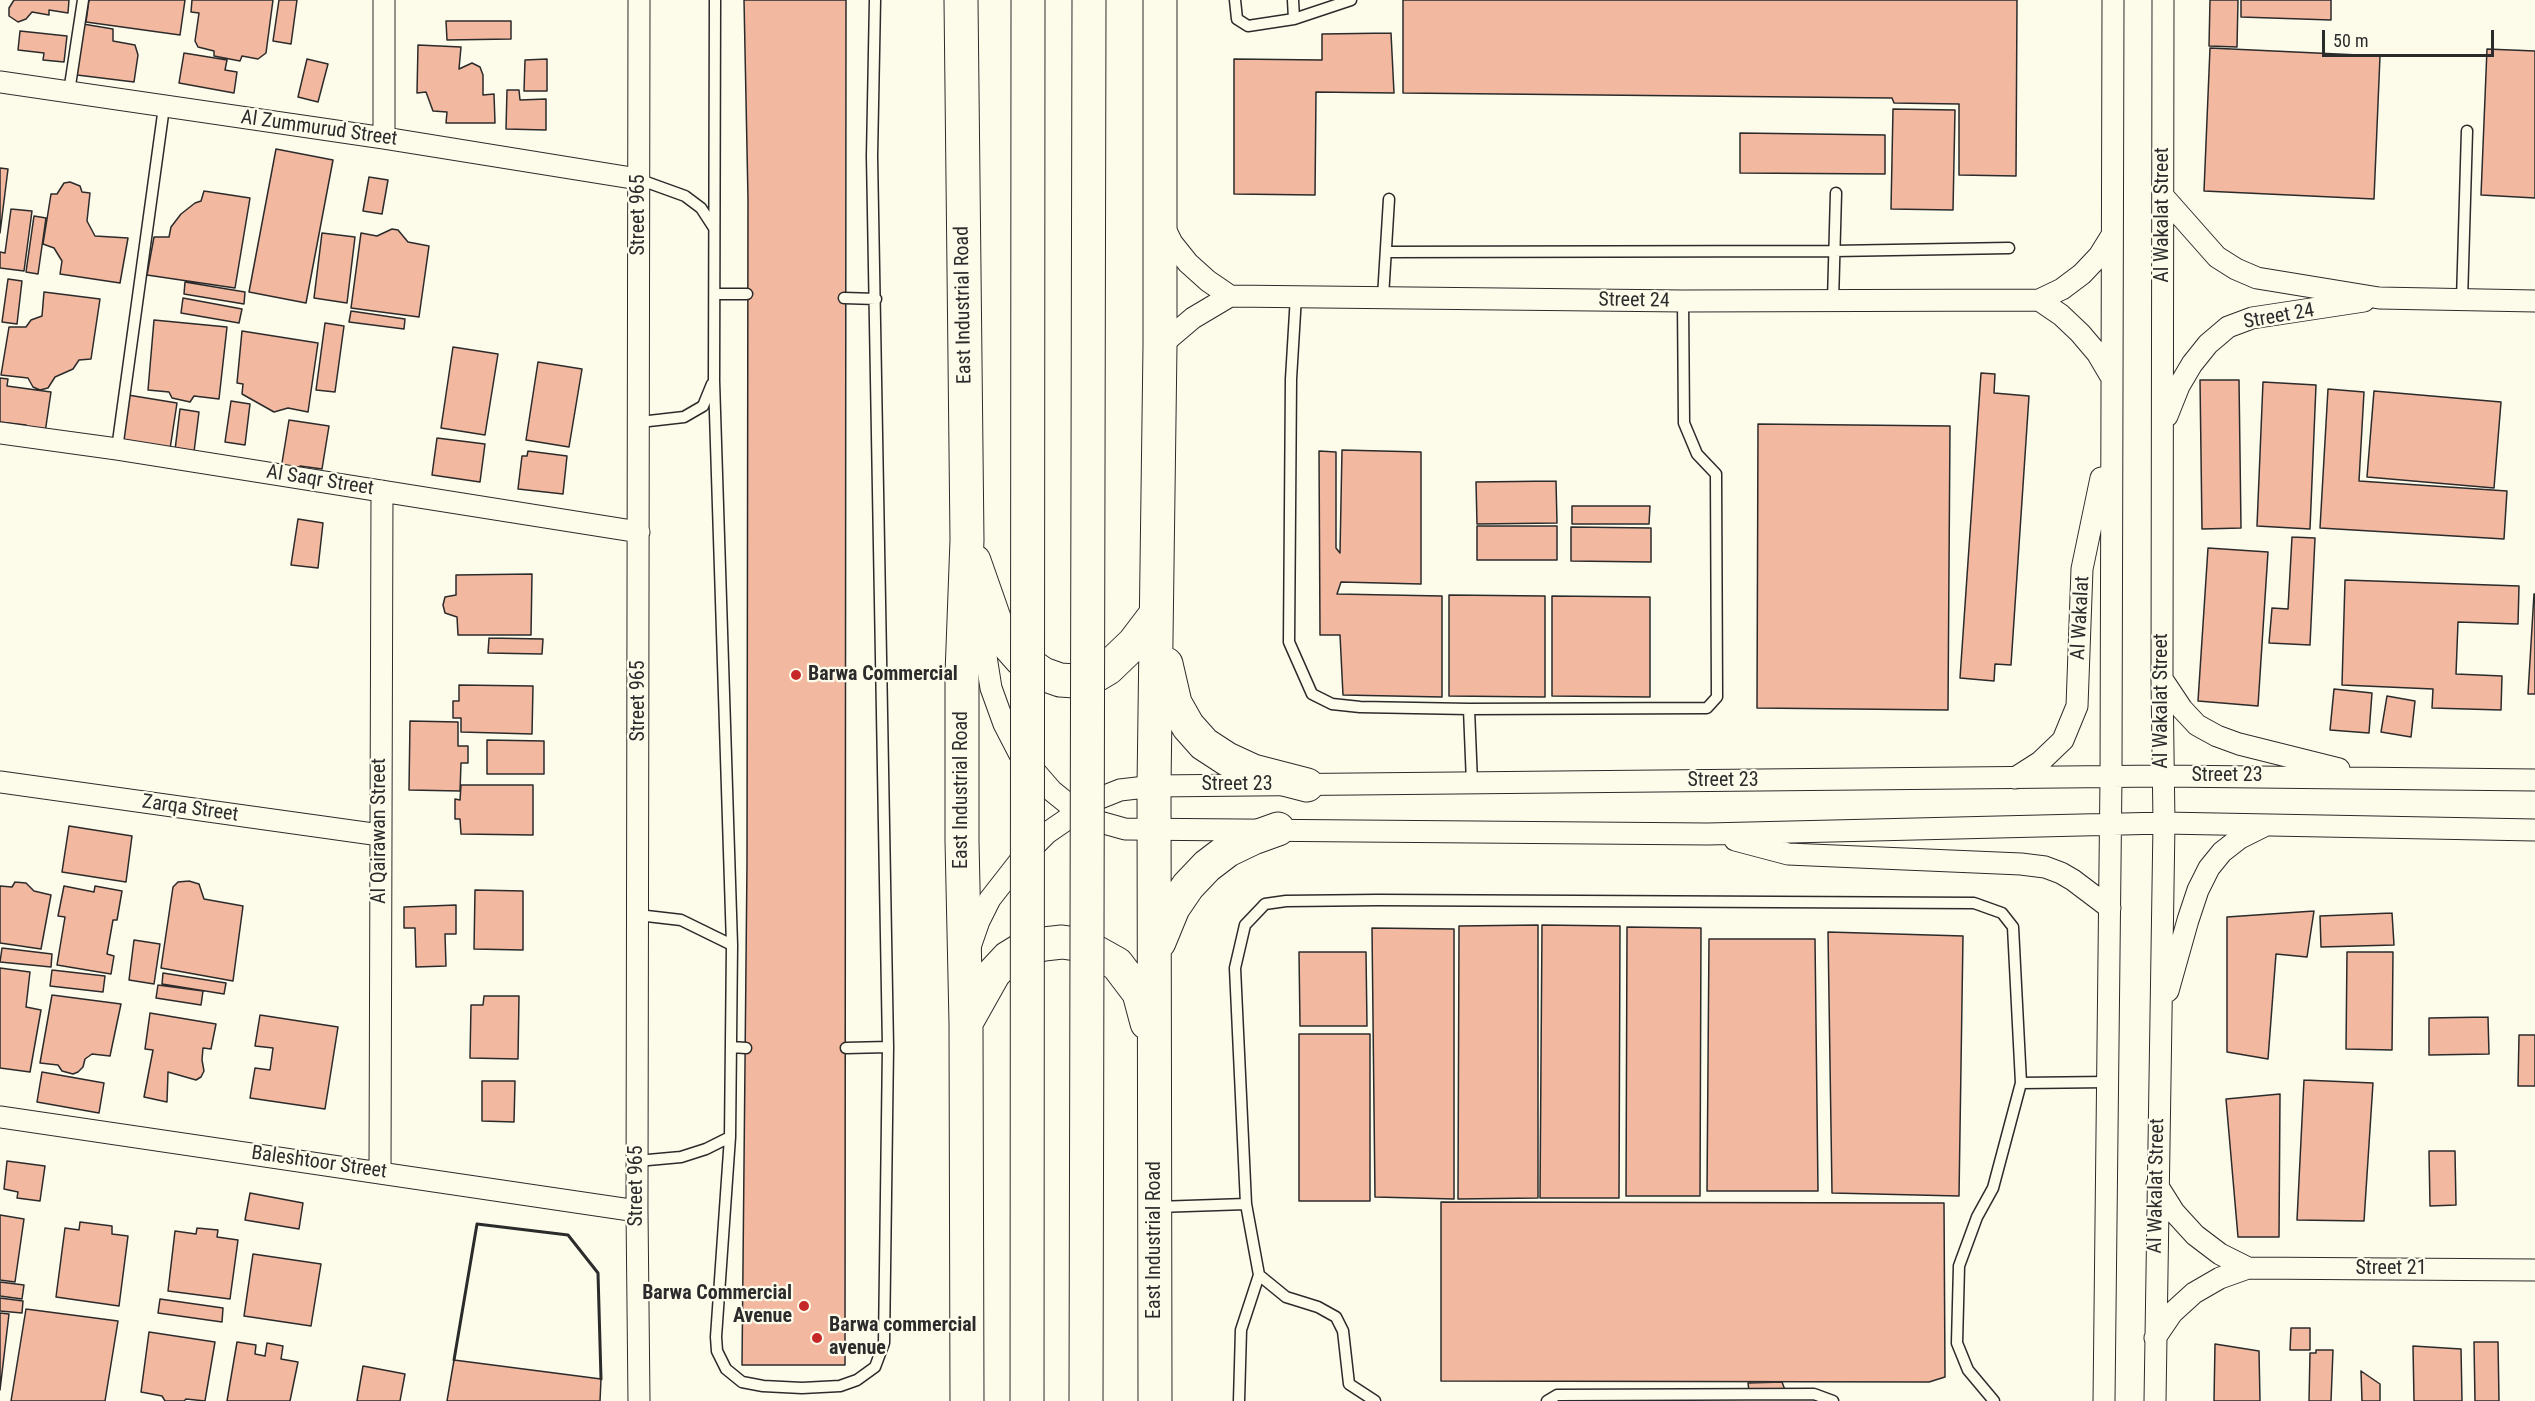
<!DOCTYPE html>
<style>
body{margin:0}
#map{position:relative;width:2535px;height:1401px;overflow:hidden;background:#fdfbea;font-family:"Roboto Condensed",sans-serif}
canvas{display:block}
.scale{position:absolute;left:2322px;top:30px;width:172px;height:27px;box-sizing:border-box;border:3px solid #2b2b2b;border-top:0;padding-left:8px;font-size:18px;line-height:21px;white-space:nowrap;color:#2b2b2b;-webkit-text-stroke:4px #fdfbea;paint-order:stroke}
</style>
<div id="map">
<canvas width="2535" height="1401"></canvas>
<div class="scale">50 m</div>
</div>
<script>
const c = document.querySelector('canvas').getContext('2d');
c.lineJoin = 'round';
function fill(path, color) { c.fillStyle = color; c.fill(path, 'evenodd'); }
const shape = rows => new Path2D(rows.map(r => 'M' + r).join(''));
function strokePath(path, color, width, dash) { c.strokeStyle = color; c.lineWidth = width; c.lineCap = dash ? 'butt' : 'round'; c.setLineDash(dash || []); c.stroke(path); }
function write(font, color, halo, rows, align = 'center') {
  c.font = font + ' "Roboto Condensed",sans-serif'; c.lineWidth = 4.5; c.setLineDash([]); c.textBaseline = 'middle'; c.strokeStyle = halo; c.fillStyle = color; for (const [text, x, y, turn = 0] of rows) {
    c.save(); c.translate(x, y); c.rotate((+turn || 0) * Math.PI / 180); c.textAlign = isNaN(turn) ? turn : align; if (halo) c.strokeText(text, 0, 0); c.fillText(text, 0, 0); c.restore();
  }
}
const building = shape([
 [14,0,69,0,68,13,49,10,49,15,32,12,26,19,18,22,9,16,9,8,14,0],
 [89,0,185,0,180,35,86,22,89,0],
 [192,0,273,0,266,53,258,59,242,56,240,61,214,56,214,51,198,47,195,41,199,13,191,12,192,0],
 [279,0,297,0,291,44,273,41,279,0],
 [744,0,846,0,845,1365,742,1365,747,863,748,199,744,0],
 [1403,0,2017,0,2016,176,1959,175,1959,104,1894,103,1892,98,1403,93,1403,0],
 [2210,0,2238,0,2237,47,2209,46,2210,0],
 [2241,0,2331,0,2331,20,2241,17,2241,0],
 [446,21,511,21,511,39,447,40,446,21],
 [83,24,113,29,113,41,135,45,138,55,134,82,77,75,83,24],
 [20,31,67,36,64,62,43,60,44,53,18,50,20,31],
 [1391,33,1394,93,1316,92,1315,195,1234,194,1234,59,1322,60,1322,34,1391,33],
 [418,45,461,47,459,69,472,63,480,67,483,75,483,95,494,94,495,123,446,123,447,112,433,111,426,92,417,93,418,45],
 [2210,48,2380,56,2374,199,2204,191,2210,48],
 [2487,49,2535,51,2535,198,2481,195,2487,49],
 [184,53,227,60,225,70,237,72,234,93,179,83,184,53],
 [307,59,328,64,318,102,298,97,307,59],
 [547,59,547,91,524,91,525,60,547,59],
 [507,90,519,90,520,100,546,99,546,130,506,129,507,90],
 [1893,109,1955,110,1953,210,1891,209,1893,109],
 [1740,133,1885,135,1885,174,1740,173,1740,133],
 [276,149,333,160,306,303,249,292,276,149],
 [0,168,8,169,0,233,0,168],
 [369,177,388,180,382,214,363,211,369,177],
 [70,182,80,186,82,192,90,193,87,221,95,236,128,238,120,283,60,274,62,261,54,248,43,244,51,194,57,194,64,183,70,182],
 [204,191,250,198,235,288,147,275,154,237,169,237,171,227,181,214,195,203,201,201,204,191],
 [11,209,32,211,24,271,0,268,0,252,5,253,11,209],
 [34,216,46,218,38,274,26,272,34,216],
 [392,229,398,230,408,242,429,246,419,317,351,308,361,233,377,236,392,229],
 [322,233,355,237,347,303,314,298,322,233],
 [8,279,22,281,17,324,2,322,8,279],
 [185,282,245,292,244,304,184,294,185,282],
 [44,292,100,299,91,359,79,360,73,369,55,377,48,388,40,390,33,387,28,378,1,375,9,327,26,327,31,320,42,316,44,292],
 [183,298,242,309,239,323,181,313,183,298],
 [351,311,405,319,404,329,349,322,351,311],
 [154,320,227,327,219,399,194,396,190,402,172,398,169,392,148,390,154,320],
 [325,323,344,326,335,392,316,390,325,323],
 [242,331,318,343,308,412,288,408,274,412,242,394,243,384,237,383,242,331],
 [453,347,498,354,485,435,441,428,453,347],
 [538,362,582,369,569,447,526,440,538,362],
 [1981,373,1995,374,1994,393,2029,396,2011,665,1995,664,1994,681,1960,678,1981,373],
 [0,378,8,379,7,386,51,392,45,433,25,430,26,425,0,422,0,378],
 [2200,380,2239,380,2241,528,2202,529,2200,380],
 [2263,382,2316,385,2310,529,2257,526,2263,382],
 [2328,389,2364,392,2359,481,2507,491,2504,539,2320,528,2328,389],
 [2374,391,2501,402,2494,488,2367,477,2374,391],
 [128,395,177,403,170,449,121,442,128,395],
 [231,401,250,404,245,445,225,442,231,401],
 [180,409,199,412,194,452,175,450,180,409],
 [289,420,329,426,322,469,300,466,299,472,281,469,289,420],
 [1758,424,1950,426,1948,710,1757,708,1758,424],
 [437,438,485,444,480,482,432,475,437,438],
 [1342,450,1421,452,1421,584,1341,582,1337,594,1442,596,1442,697,1343,695,1340,635,1320,635,1319,451,1336,452,1336,548,1340,553,1342,450],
 [528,451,567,456,563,494,518,489,522,456,527,456,528,451],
 [1556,481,1557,523,1477,524,1476,482,1556,481],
 [1572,506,1650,506,1649,524,1572,524,1572,506],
 [298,519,323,523,318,568,291,565,298,519],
 [1477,526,1557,526,1557,560,1477,560,1477,526],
 [1571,527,1651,528,1651,562,1571,561,1571,527],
 [2292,537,2315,538,2310,645,2269,643,2272,608,2288,609,2292,537],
 [2208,548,2268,552,2258,706,2198,701,2208,548],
 [532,574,531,635,458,635,457,617,445,613,443,605,445,597,456,595,456,575,532,574],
 [2345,580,2519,586,2518,624,2458,622,2456,674,2502,676,2501,710,2432,708,2433,689,2342,685,2345,580],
 [2534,594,2535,594,2535,694,2528,694,2534,594],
 [1449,595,1545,596,1545,697,1449,696,1449,595],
 [1552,596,1650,597,1650,697,1552,696,1552,596],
 [489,638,543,639,542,654,488,653,489,638],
 [459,685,533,686,532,734,461,732,461,718,453,718,453,701,459,701,459,685],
 [2334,689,2372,693,2369,733,2330,730,2334,689],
 [2387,696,2415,701,2411,737,2381,732,2387,696],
 [410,721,458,722,458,746,468,746,468,763,461,763,460,791,409,790,410,721],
 [487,740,544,741,544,774,487,774,487,740],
 [461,785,533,785,533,835,461,834,460,819,455,819,455,799,460,800,461,785],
 [69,826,132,836,126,882,62,872,69,826],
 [189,881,199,884,204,899,243,906,233,981,161,968,173,887,178,882,189,881],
 [15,882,26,883,34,891,51,895,41,949,0,943,0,886,12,887,15,882],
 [64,886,94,892,95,886,122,891,117,920,113,920,107,954,114,956,111,974,57,965,65,917,58,916,64,886],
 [475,890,523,891,523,950,474,949,475,890],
 [456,905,456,934,445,934,446,966,416,967,415,928,404,928,404,907,456,905],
 [2314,911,2307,957,2276,954,2268,1059,2227,1052,2227,917,2314,911],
 [2392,913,2394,945,2321,947,2320,916,2392,913],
 [1538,925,1538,1198,1458,1199,1459,926,1538,925],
 [1542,925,1620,926,1619,1198,1540,1198,1542,925],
 [1627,927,1701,928,1700,1196,1626,1196,1627,927],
 [1372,928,1454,929,1454,1199,1375,1197,1372,928],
 [1828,932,1963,936,1959,1196,1832,1193,1828,932],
 [1709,939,1815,939,1818,1191,1707,1191,1709,939],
 [134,940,160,944,154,984,129,980,134,940],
 [2,948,52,954,51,967,0,962,2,948],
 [1299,952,1366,952,1367,1026,1300,1026,1299,952],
 [2347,952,2393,952,2392,1050,2346,1049,2347,952],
 [0,968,30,972,26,1007,41,1010,30,1072,0,1068,0,968],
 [52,970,105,976,103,992,50,986,52,970],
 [163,973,226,983,224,994,162,984,163,973],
 [158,985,203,991,201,1005,156,998,158,985],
 [52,995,121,1004,110,1056,92,1054,85,1059,83,1067,78,1072,73,1074,62,1071,58,1065,40,1063,52,995],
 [484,996,519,996,518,1059,470,1058,471,1005,483,1005,484,996],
 [150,1013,216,1024,211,1049,203,1048,202,1060,204,1071,201,1077,196,1080,168,1072,167,1102,144,1097,153,1050,145,1049,150,1013],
 [260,1015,338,1027,325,1109,250,1098,255,1068,270,1070,273,1048,255,1046,260,1015],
 [2488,1017,2489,1054,2429,1055,2429,1018,2488,1017],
 [1299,1034,1370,1034,1370,1201,1299,1201,1299,1034],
 [2519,1035,2535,1035,2535,1086,2518,1086,2519,1035],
 [42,1072,104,1083,99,1113,37,1102,42,1072],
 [2304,1080,2373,1083,2364,1221,2297,1220,2304,1080],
 [482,1081,515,1081,514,1122,482,1121,482,1081],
 [2280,1094,2279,1237,2238,1237,2226,1099,2280,1094],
 [2429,1151,2455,1151,2456,1205,2430,1206,2429,1151],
 [7,1161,45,1166,40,1201,17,1198,18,1192,4,1189,7,1161],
 [250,1193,303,1203,299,1229,245,1220,250,1193],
 [1441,1202,1944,1203,1945,1377,1929,1382,1441,1381,1441,1202],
 [0,1215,24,1219,15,1282,0,1280,0,1215],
 [80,1222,112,1226,112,1234,128,1236,119,1306,56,1297,65,1228,79,1230,80,1222],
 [197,1228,218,1230,217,1237,238,1240,230,1299,168,1291,175,1231,196,1234,197,1228],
 [253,1254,321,1264,311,1326,244,1316,253,1254],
 [0,1282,24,1285,22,1299,0,1296,0,1282],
 [0,1298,23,1301,22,1313,0,1311,0,1298],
 [160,1299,223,1308,222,1322,158,1313,160,1299],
 [26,1309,118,1321,105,1401,11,1401,26,1309],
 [0,1313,9,1314,0,1390,0,1313],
 [2291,1328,2310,1328,2310,1350,2290,1350,2291,1328],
 [149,1332,215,1342,205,1401,186,1399,184,1401,165,1401,162,1396,141,1392,149,1332],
 [237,1342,256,1345,255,1354,265,1356,267,1343,283,1346,281,1359,298,1362,290,1401,227,1401,237,1342],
 [2474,1342,2498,1342,2499,1401,2475,1401,2474,1342],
 [2215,1344,2259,1351,2260,1401,2214,1401,2215,1344],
 [2413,1346,2461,1349,2462,1401,2414,1401,2413,1346],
 [2316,1350,2333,1350,2331,1401,2309,1401,2310,1353,2316,1353,2316,1350],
 [454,1360,601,1379,600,1401,447,1401,454,1360],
 [363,1366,405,1374,400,1401,357,1401,363,1366],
 [2361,1371,2380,1384,2380,1401,2362,1401,2361,1371],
 [1782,1382,1785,1390,1749,1391,1748,1383,1782,1382]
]);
const lane = shape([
 [715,0,714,381,732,945,730,1137,716,1337,717,1351,726,1369,742,1382,763,1386,802,1388,840,1386,857,1380,875,1367,884,1343,888,1047,872,156,875,0],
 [1235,0,1237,19,1248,26,1294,19,1293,0],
 [1294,19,1351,0],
 [69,92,83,0],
 [638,179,685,196,701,208,714,228],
 [1386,252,1834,251,2009,248],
 [715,294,747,294],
 [1296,296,1291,379,1289,642,1312,694,1332,704,1360,707,1469,709,1707,708,1717,697,1716,474,1697,454,1684,423,1683,301],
 [1383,297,1389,199],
 [844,298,876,299],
 [2462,300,2467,131],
 [1833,301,1836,193],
 [640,422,684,417,703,406,712,384],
 [117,449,164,107],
 [1469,709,1472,783],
 [638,915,681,920,732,945],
 [731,1047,746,1048],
 [846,1048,888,1047],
 [2021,1083,2108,1082],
 [637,1161,681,1157,706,1149,730,1137],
 [1246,1204,1259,1275,1286,1297,1318,1307,1336,1317,1343,1331,1349,1384,1375,1401],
 [1157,1207,1246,1204,1235,968,1245,925,1265,904,1286,901,1378,900,1974,903,2002,913,2013,927,2021,1083,1993,1188,1977,1217,1959,1266,1957,1343,1968,1370,1994,1401],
 [1239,1401,1241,1330,1259,1275],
 [1547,1401,1557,1395,1814,1394,1833,1401]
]);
const street = shape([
 [0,82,384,138,638,179],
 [384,138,384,0],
 [2163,196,2217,257,2236,269,2257,278,2379,298,2535,301],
 [1163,225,1172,243,1188,263,1208,281,1230,296],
 [2039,300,2061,315,2080,333,2097,353,2110,375],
 [1160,346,1193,318,1230,296,1683,301,2039,300,2062,289,2082,274,2099,256,2112,235],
 [2167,416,2179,386,2192,364,2208,344,2228,327,2252,318,2364,301],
 [0,433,117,449,639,532],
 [978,606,991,688,1004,724,1019,753,1052,791,1078,812,1100,822,1125,829,1708,834,2164,823,2535,830],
 [2162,679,2182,709,2197,725,2217,736,2239,744,2339,769],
 [2015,778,2040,762,2063,740,2077,706,2082,569,2101,478],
 [0,782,380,835],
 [1735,840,1788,854,2021,864,2045,867,2061,873,2073,880,2110,908],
 [971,944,979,921,990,899,1022,858,1047,833,1095,800,1120,790,1154,786,2163,776,2535,780],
 [2168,991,2188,920,2198,890,2209,868,2222,852,2240,838,2264,826],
 [0,1117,637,1211],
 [380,1172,382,491],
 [2157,1185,2174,1212,2195,1235,2220,1254,2248,1268],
 [2155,1338,2172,1313,2194,1293,2220,1278,2248,1268,2535,1270],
 [639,1401,637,1211,639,0],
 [2104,1401,2111,777,2113,0],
 [2155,1401,2164,823,2162,679,2163,0]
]);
const primary = shape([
 [961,0,967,540,962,674,962,841,966,1023,967,1401],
 [974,561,995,621,1005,641,1021,659,1043,674,1060,680,1075,681,1093,677,1108,668,1134,643,1156,614],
 [1166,664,1175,703,1188,726,1204,744,1227,759,1253,771,1307,785],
 [1159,942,1173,908,1188,886,1207,866,1228,850,1253,838,1278,829],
 [967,1021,994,973,1008,958,1021,950,1044,944,1062,942,1083,945,1117,964,1139,993,1147,1023],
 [1155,1401,1154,786,1160,346,1160,0]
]);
const highwayBridge = shape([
 [1027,1401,1028,0],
 [1086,1401,1089,0]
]);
const wall = shape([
 [454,1360,477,1224,568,1235,598,1273,601,1379]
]);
const markers = [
 [796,675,6,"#c62828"],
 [804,1306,6,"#c62828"],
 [817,1338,6,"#c62828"]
];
const streetNames = [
 ["Al Zummurud Street",319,129,8],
 ["Street 965",639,215,-90],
 ["Al Wakalat Street",2163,215,-90],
 ["Street 24",1634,301,1],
 ["East Industrial Road",964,305,-91],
 ["Street 24",2279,317,-10],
 ["Al Saqr Street",320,481,9],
 ["Al Wakalat",2081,618,-87],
 ["Street 965",639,701,-90],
 ["Al Wakalat Street",2162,701,-90],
 ["Street 23",2227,776],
 ["Street 23",1723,781],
 ["Street 23",1237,785],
 ["East Industrial Road",962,790,-90],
 ["Zarqa Street",190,809,8],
 ["Al Qairawan Street",380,831,-90],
 ["Baleshtoor Street",319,1163,8],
 ["Street 965",637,1186,-90],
 ["Al Wakalat Street",2157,1186,-89],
 ["East Industrial Road",1155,1240,-90],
 ["Street 21",2391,1269]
];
const poiNames = [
 ["Barwa Commercial",808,675],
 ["Barwa Commercial",792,1294,"right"],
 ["Avenue",792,1317,"right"],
 ["Barwa commercial",829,1326],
 ["avenue",829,1349]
];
fill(building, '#f2b8a0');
strokePath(building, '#2b2b2b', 1.5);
strokePath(lane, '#2b2b2b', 13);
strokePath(street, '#2b2b2b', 23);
strokePath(primary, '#2b2b2b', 35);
strokePath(lane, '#fdfbea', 10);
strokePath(street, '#fdfbea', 21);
strokePath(primary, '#fdfbea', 33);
strokePath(highwayBridge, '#2b2b2b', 35, []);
strokePath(highwayBridge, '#fdfbea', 33);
strokePath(wall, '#2b2b2b', 3);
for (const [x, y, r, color] of markers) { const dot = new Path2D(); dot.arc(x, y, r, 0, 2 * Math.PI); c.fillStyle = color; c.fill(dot); strokePath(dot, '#fdfbea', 2); }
write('20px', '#2b2b2b', '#fdfbea', streetNames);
write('bold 20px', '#2b2b2b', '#fdfbea', poiNames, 'left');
</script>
